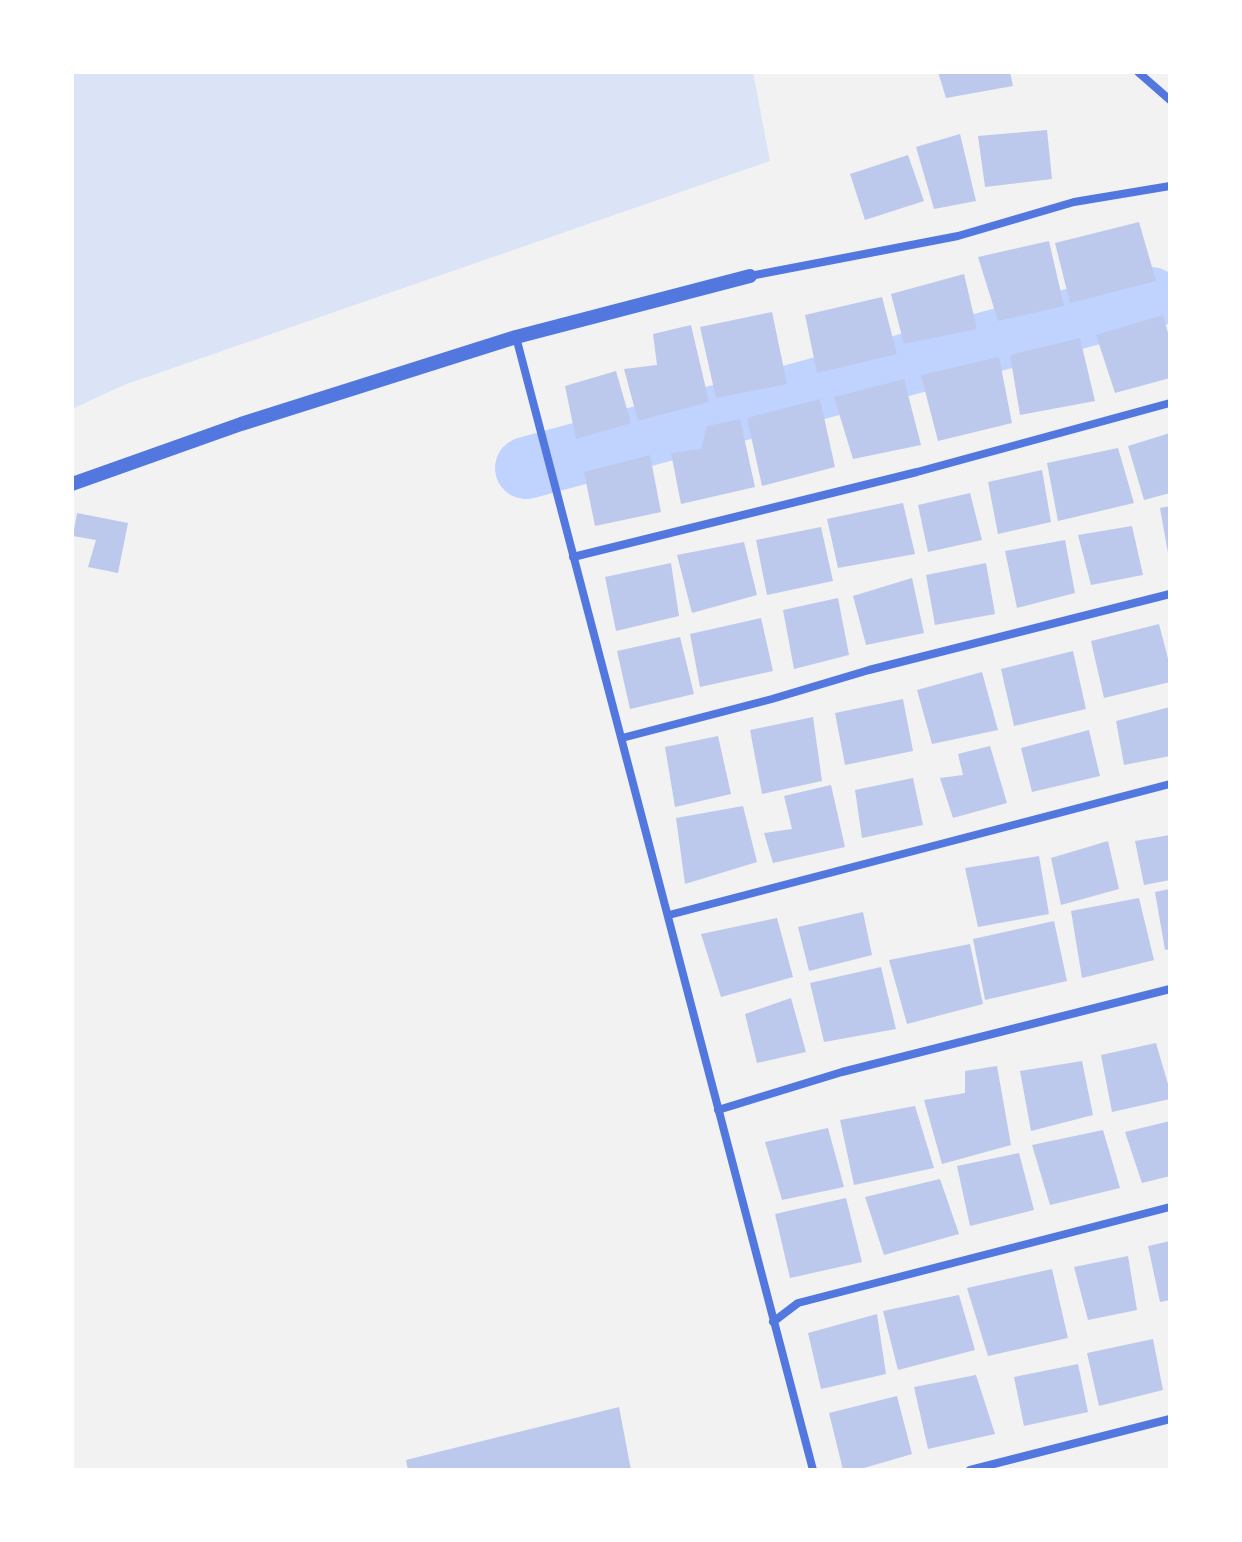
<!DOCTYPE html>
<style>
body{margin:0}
#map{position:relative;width:1242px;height:1542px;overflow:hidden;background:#f2f2f2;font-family:"Roboto Condensed",sans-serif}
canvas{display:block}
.frame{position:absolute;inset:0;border:74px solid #fff;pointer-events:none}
</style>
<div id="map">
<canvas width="1242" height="1542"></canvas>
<div class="frame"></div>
</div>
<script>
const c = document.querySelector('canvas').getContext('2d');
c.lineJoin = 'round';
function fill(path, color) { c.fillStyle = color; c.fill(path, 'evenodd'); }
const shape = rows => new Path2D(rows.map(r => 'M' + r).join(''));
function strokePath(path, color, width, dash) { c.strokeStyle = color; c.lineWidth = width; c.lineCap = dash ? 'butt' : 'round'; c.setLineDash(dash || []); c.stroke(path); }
const green = shape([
 [72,72,753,72,770,161,124,385,72,409]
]);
const river = shape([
 [526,468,1151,298]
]);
const building = shape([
 [938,72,1010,72,1013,86,946,98],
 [1047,130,1052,179,985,187,978,136],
 [960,134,976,201,934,209,916,147],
 [908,155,924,201,865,220,850,174],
 [1139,222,1156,281,1070,303,1055,243],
 [1049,241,1064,306,998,321,978,257],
 [964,274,977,329,904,344,891,294],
 [882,297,897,354,817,373,805,315],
 [772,312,787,384,716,398,700,327],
 [1163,315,1170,340,1170,378,1115,393,1096,335],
 [691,325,709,402,638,421,624,369,657,365,653,334],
 [1080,338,1095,401,1020,415,1010,355],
 [999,357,1012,423,938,441,921,375],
 [616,371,631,423,576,439,565,386],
 [904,379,921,445,853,459,834,397],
 [820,399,835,467,762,486,747,418],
 [740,419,755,487,681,504,671,453,701,449,707,426],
 [1170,433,1170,493,1144,500,1128,446],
 [1118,448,1134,503,1058,521,1047,463],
 [650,455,661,512,595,526,584,472],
 [1042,470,1051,522,998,534,988,482],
 [970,493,982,540,928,552,918,505],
 [903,503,915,554,838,568,827,519],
 [1170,506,1170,553,1168,553,1160,508],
 [77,513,128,523,118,573,88,567,96,540,73,536],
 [1132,526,1143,575,1091,585,1078,535],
 [821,527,833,581,767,595,756,540],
 [1065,540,1075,593,1017,608,1005,551],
 [744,542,757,595,692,613,677,555],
 [671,563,679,616,616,631,605,577],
 [986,563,995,614,935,625,926,575],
 [912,578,924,633,866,645,853,596],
 [838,598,849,655,794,669,783,610],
 [761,618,773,671,700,687,690,634],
 [1159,624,1170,666,1170,682,1104,698,1091,641],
 [680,637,694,694,630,709,617,651],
 [1073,651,1086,709,1014,726,1001,669],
 [982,672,998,730,932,744,917,690],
 [903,699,913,751,845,765,835,713],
 [1170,707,1170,756,1124,765,1116,721],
 [813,717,822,781,762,794,750,730],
 [1089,730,1100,776,1032,792,1021,748],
 [718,736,731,794,675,807,665,747],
 [990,746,1007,803,953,818,940,778,963,775,958,754],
 [913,778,923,825,862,838,855,790],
 [831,785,845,847,773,863,764,833,792,829,784,796],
 [743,806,757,862,685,884,676,818],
 [1170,835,1170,880,1144,885,1135,841],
 [1108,841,1119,889,1061,905,1051,858],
 [1039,856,1049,914,978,927,965,868],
 [1170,889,1170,949,1165,950,1155,892],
 [1139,898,1154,960,1082,978,1071,911],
 [863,912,872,955,809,971,798,927],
 [777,918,793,977,721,997,701,934],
 [1054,921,1067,981,985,1000,973,939],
 [970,944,983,1004,907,1024,889,960],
 [881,967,896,1029,824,1042,810,983],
 [791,998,806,1052,757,1063,745,1014],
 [1156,1043,1170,1091,1170,1099,1112,1112,1101,1055],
 [1082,1061,1093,1115,1031,1131,1020,1071],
 [997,1066,1011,1145,942,1164,924,1100,965,1093,965,1071],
 [915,1106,934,1168,854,1185,840,1120],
 [1170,1121,1170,1176,1142,1183,1125,1132],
 [828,1128,844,1187,782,1200,765,1142],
 [1103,1130,1120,1188,1050,1205,1032,1145],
 [1019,1153,1034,1210,970,1226,957,1166],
 [940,1179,959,1234,884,1255,865,1197],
 [846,1198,862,1262,790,1278,775,1214],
 [1170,1241,1170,1300,1160,1302,1148,1246],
 [1128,1256,1137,1310,1088,1320,1074,1267],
 [1052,1269,1068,1338,988,1356,967,1288],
 [959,1295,975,1350,898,1370,883,1311],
 [877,1314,886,1374,821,1389,808,1333],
 [1153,1339,1163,1390,1099,1406,1087,1353],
 [1078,1364,1088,1412,1024,1426,1014,1377],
 [976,1375,995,1434,928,1449,914,1387],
 [897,1396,912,1454,857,1470,843,1470,829,1413],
 [619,1407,631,1470,408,1470,406,1460]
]);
const minor = shape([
 [1138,72,1170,100],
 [750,276,958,236,1074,202,1170,186],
 [516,337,813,1470],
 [573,557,917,472,1170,403],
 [622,738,772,699,869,670,1170,594],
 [669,915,1170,784],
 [718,1110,842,1072,1170,989],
 [773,1322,798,1303,1170,1207],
 [970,1470,1170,1419]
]);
const tertiary = shape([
 [72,484,241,424,516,337,750,276]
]);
fill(green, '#dbe4f7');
strokePath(river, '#bfd3fe', 62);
fill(building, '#bdc9ec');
strokePath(minor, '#5277de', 8);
strokePath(tertiary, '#5277de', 14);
</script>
